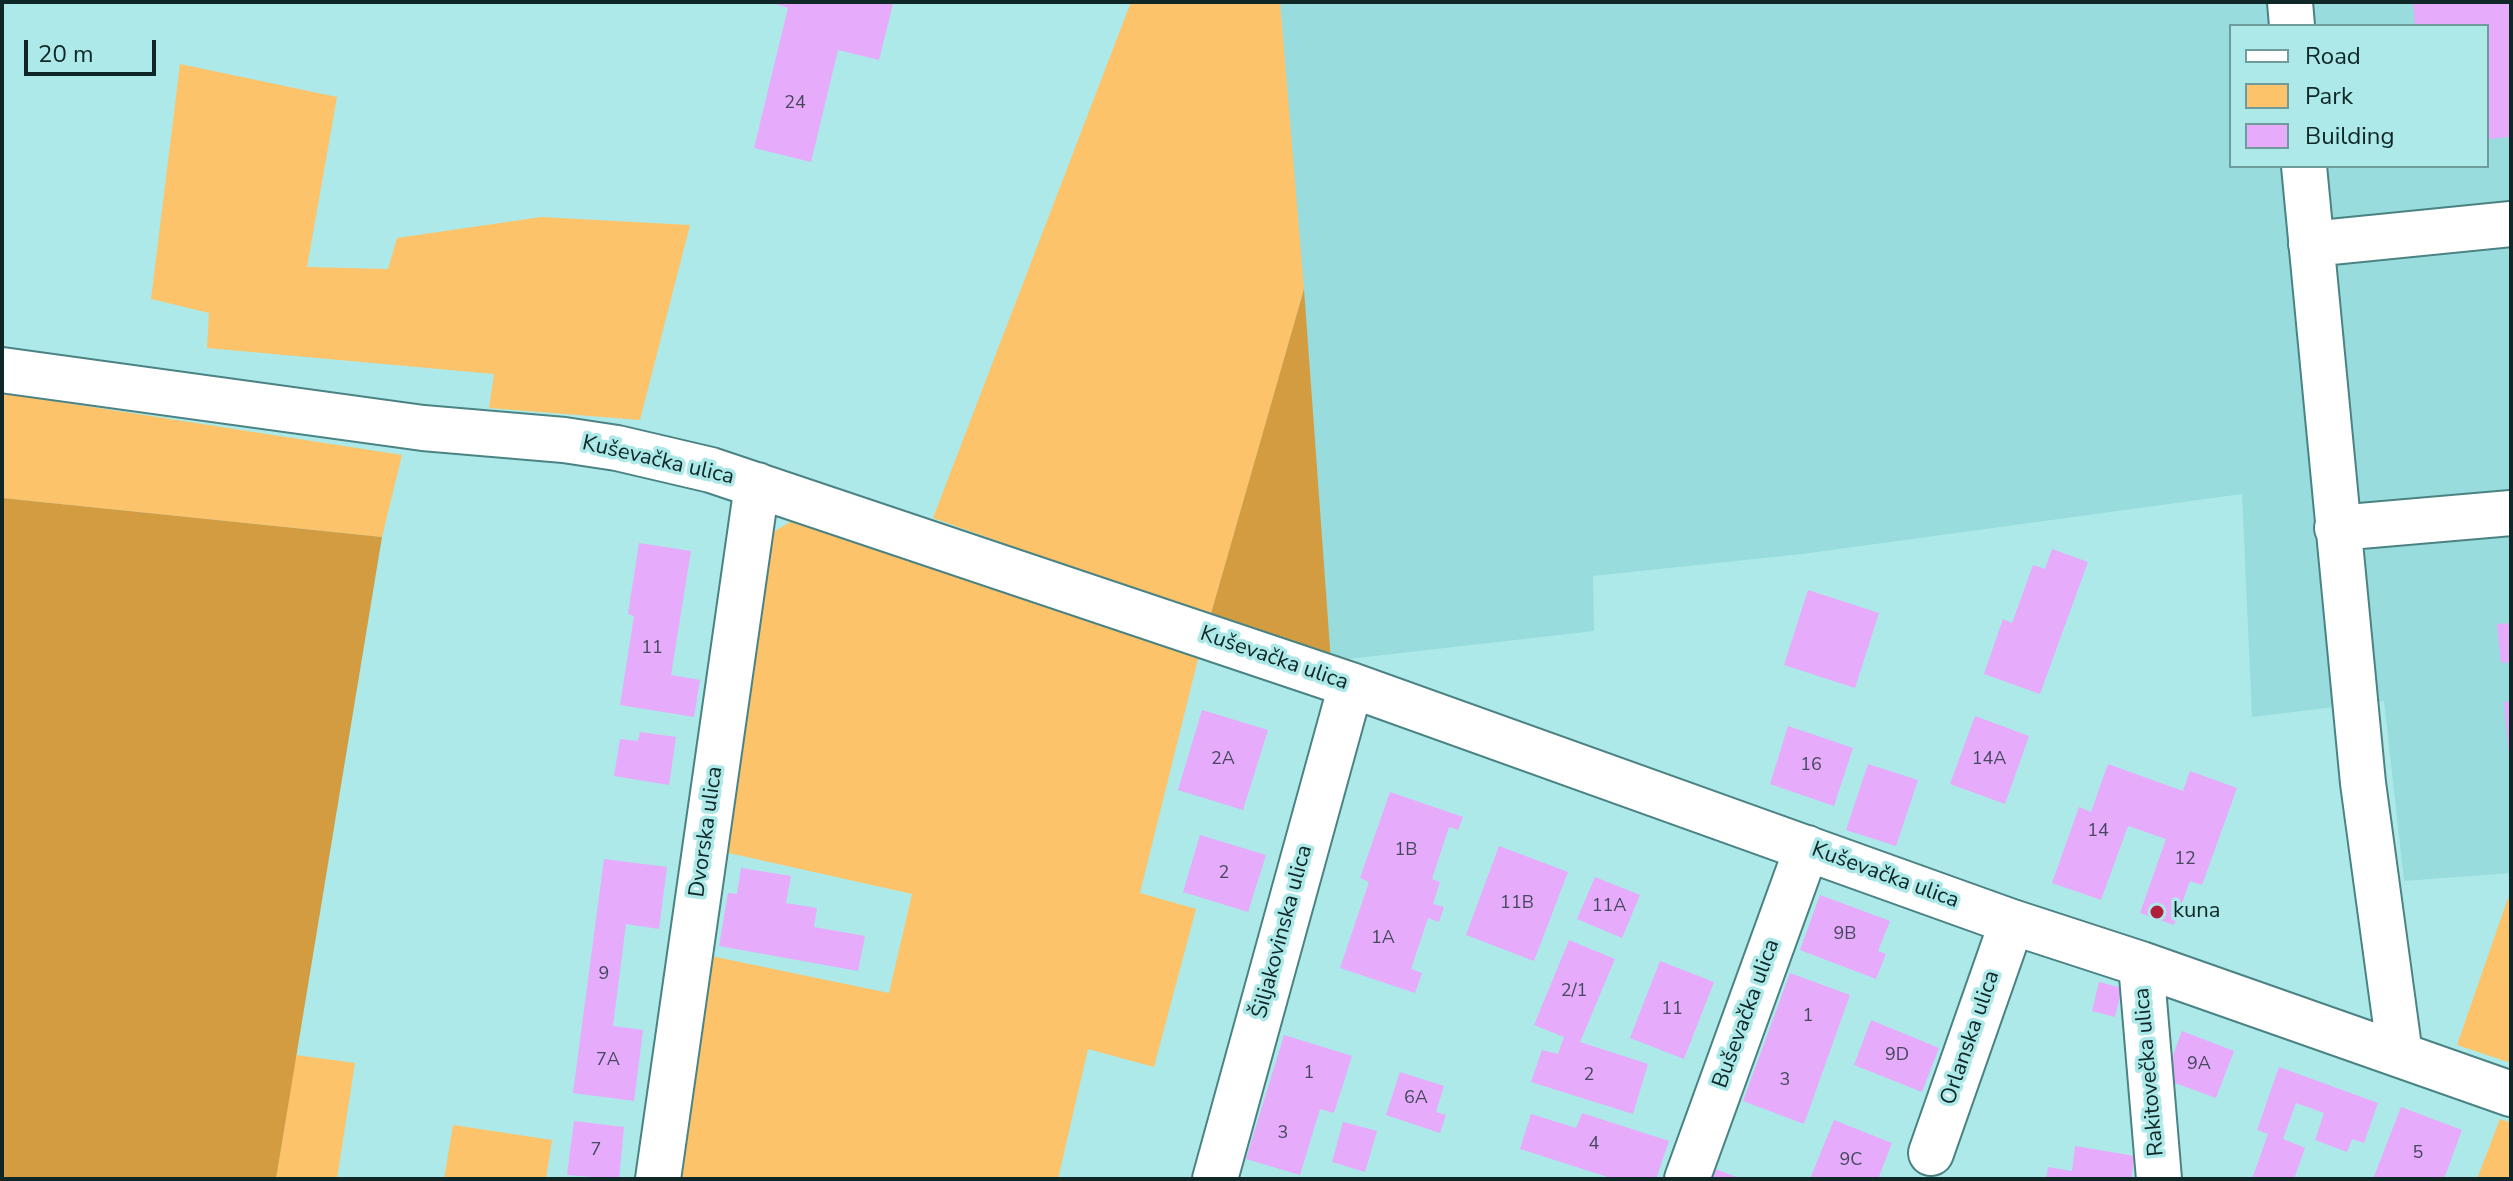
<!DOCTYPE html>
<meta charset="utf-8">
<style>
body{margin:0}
#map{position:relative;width:2513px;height:1181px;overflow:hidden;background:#aee9e9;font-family:"Nunito Sans",sans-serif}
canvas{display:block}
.frame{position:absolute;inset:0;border:4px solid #0f2727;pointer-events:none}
.legend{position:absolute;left:2229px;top:24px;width:260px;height:144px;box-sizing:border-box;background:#aee9e9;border:2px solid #6e9b9b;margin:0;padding:10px 14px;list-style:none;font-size:24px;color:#0f2727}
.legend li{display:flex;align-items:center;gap:16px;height:40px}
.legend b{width:40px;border:2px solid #6e9b9b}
.scale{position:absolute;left:24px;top:40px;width:132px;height:36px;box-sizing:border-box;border:4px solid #0f2727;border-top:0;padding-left:10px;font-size:24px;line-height:28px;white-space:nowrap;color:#0f2727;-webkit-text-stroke:6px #aee9e9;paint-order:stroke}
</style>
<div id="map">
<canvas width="2513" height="1181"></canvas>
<div class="frame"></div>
<ul class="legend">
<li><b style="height:10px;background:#fff"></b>Road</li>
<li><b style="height:22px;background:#fcc36b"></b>Park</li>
<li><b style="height:22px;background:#e6abfb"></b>Building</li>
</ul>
<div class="scale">20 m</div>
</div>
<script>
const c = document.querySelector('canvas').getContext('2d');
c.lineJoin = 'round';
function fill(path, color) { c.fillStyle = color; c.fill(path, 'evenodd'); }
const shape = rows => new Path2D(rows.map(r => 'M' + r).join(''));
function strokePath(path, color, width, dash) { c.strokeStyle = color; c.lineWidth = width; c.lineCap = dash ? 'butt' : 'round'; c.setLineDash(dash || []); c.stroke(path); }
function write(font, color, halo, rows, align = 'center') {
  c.font = font + ' "Nunito Sans",sans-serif'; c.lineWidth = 7; c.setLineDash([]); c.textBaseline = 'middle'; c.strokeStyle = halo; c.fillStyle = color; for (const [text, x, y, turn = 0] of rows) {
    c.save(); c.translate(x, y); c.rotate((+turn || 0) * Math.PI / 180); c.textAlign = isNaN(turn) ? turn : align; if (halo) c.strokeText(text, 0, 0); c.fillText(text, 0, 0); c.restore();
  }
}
const built = shape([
 [1280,2,2511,2,2511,873,2404,881,2384,701,2252,717,2242,494,1802,554,1593,576,1594,631,1331,661],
 [2231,26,2487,26,2487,166,2231,166]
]);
const green = shape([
 [1131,2,1280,2,1304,289,1210,617,933,518],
 [180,64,337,97,307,267,388,269,397,238,541,217,690,225,640,420,489,408,494,374,207,348,209,313,151,299],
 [2,393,402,455,382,537,2,498],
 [811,520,1199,655,1140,893,1196,909,1154,1067,1088,1049,1058,1179,673,1179,706,955,889,993,912,894,720,851,770,534,790,522],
 [2508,898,2511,899,2511,1063,2457,1045],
 [296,1055,355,1063,337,1179,276,1179],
 [2500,1119,2511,1123,2511,1179,2477,1179],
 [453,1125,552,1140,546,1179,444,1179]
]);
const forest = shape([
 [1304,289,1331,661,1210,617],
 [2,498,382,537,276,1179,2,1179]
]);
const building = shape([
 [770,2,883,2,893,4,879,60,838,50,811,162,754,148,788,8],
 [2413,2,2511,2,2511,137,2487,139,2487,26,2415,26],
 [639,543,691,551,671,675,700,680,694,717,620,705,634,616,628,614],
 [2052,549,2088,562,2040,694,1984,674,2003,619,2012,623,2033,565,2045,569],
 [1808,590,1879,613,1855,688,1784,665],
 [2511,623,2511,662,2501,663,2497,624],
 [2511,701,2511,756,2509,756,2504,702],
 [1202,710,1268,730,1243,810,1178,790],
 [1975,716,2029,736,2005,804,1950,784],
 [1788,726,1853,748,1834,806,1770,784],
 [640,732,676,737,669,785,614,776,620,739,638,741],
 [1868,764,1918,780,1896,846,1846,830],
 [2108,764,2183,791,2190,771,2237,788,2202,885,2190,881,2174,925,2140,913,2166,839,2128,826,2101,900,2052,883,2079,807,2091,812],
 [1390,792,1463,817,1458,830,1449,827,1432,879,1440,882,1433,904,1444,907,1439,922,1428,918,1411,969,1422,973,1415,993,1340,968,1369,882,1360,878],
 [1200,835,1266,855,1248,912,1183,892],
 [1499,846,1568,872,1534,961,1466,935],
 [604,859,667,867,659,929,626,924,613,1026,643,1030,634,1101,573,1093],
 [741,868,791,876,786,903,817,908,814,927,865,936,858,971,719,946,728,893,737,894],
 [1595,877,1640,895,1622,938,1577,919],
 [1820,895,1890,921,1878,951,1886,954,1876,979,1800,950],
 [1569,940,1615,959,1580,1042,1648,1064,1633,1114,1531,1082,1542,1050,1558,1054,1564,1037,1534,1025],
 [1660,961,1714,982,1684,1059,1630,1038],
 [1790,973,1850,995,1804,1124,1743,1101],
 [2099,982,2122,988,2115,1017,2092,1011],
 [1871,1020,1939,1048,1922,1092,1854,1065],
 [2182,1031,2234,1051,2216,1098,2164,1079],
 [1284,1035,1352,1056,1334,1113,1320,1109,1300,1175,1246,1159],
 [2279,1067,2378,1103,2364,1143,2352,1139,2347,1152,2315,1140,2324,1113,2296,1103,2283,1139,2305,1148,2294,1179,2252,1179,2268,1134,2257,1130],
 [1400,1072,1444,1086,1436,1112,1446,1115,1440,1133,1386,1115],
 [2401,1107,2462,1130,2444,1179,2373,1179],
 [1582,1113,1669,1141,1656,1179,1614,1179,1520,1149,1531,1114,1576,1128],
 [1834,1120,1892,1143,1878,1179,1810,1179],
 [574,1121,624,1127,619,1179,567,1175],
 [1343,1122,1377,1131,1365,1172,1332,1162],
 [2075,1146,2135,1156,2131,1179,2046,1179,2048,1167,2072,1171],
 [1707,1166,1742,1179,1703,1179]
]);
const minor = shape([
 [2290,2,2292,26],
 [2304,166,2363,783,2400,1055],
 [2311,244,2511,224],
 [2,370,423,428,564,440,617,448,711,470,1351,685,2012,922,2141,964,2511,1094],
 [2337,528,2511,513],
 [2141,964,2159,1179],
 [1931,1153,2012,922],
 [658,1179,757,485],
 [1215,1179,1351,685],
 [1687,1179,1807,848]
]);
const markers = [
 [2157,912,8,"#b11e3c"]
];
const numberNames = [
 ["24",795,104],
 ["11",652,649],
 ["2A",1223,760],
 ["14A",1989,760],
 ["16",1811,766],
 ["14",2098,832],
 ["1B",1406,851],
 ["12",2185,860],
 ["2",1224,874],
 ["11B",1517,904],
 ["11A",1609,907],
 ["9B",1845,935],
 ["1A",1383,939],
 ["9",604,975],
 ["2/1",1574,992],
 ["11",1672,1010],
 ["1",1808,1017],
 ["9D",1897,1056],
 ["7A",608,1061],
 ["9A",2199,1065],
 ["1",1309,1074],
 ["2",1589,1076],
 ["3",1785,1081],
 ["6A",1416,1099],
 ["3",1283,1134],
 ["4",1594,1145],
 ["7",596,1151],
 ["5",2418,1154],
 ["9C",1851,1161]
];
const streetNames = [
 ["Kuševačka ulica",658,461,13],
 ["Kuševačka ulica",1274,659,19],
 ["Dvorska ulica",707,832,-82],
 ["Kuševačka ulica",1885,876,20],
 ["Šiljakovinska ulica",1283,932,-75],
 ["Buševačka ulica",1747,1014,-70],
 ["Orlanska ulica",1971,1038,-71],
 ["Rakitovečka ulica",2150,1072,-95]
];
const poiNames = [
 ["kuna",2173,912]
];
fill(built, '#98dcdd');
fill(green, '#fcc36b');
fill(forest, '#d49c40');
fill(building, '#e6abfb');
strokePath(minor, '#4b8384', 48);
strokePath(minor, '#fff', 44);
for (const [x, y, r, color] of markers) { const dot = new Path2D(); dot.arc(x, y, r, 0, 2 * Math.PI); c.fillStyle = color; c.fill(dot); strokePath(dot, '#aee9e9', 3); }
write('18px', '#45485c', null, numberNames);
write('22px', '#0f2727', '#aee9e9', streetNames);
write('22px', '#0f2727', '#aee9e9', poiNames, 'left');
</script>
